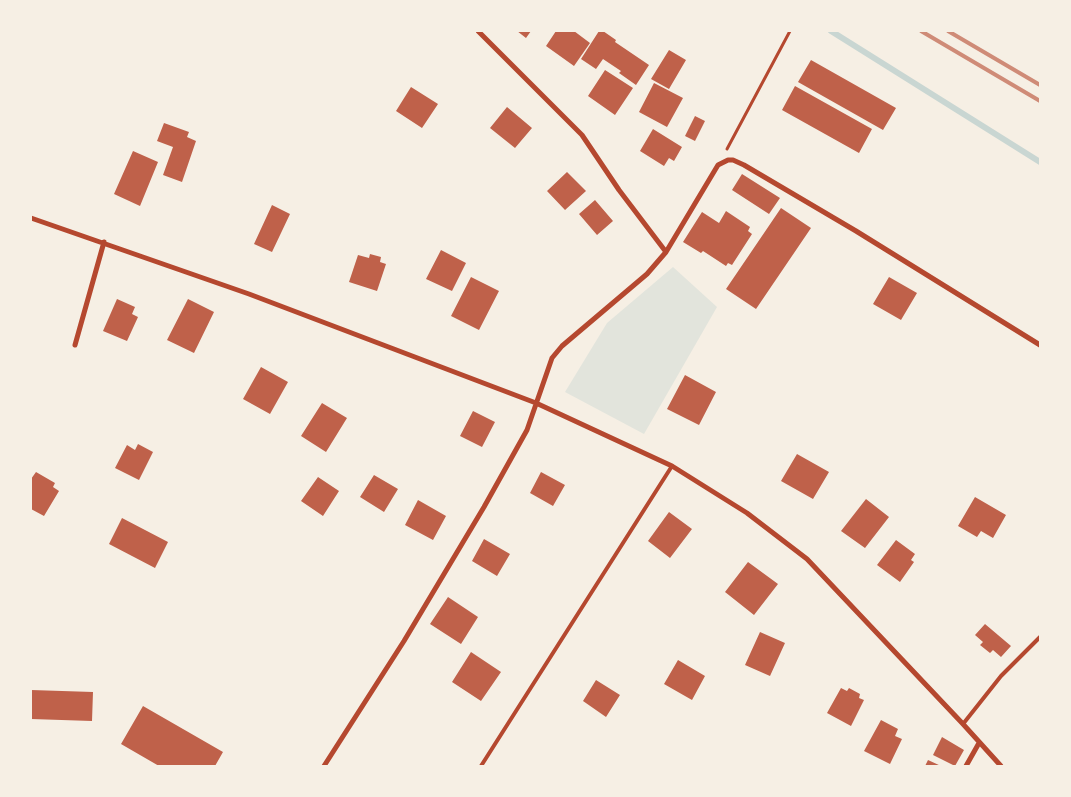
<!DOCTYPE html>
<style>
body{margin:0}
#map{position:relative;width:1071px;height:797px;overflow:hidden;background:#f6efe4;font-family:Barlow,sans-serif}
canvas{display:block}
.frame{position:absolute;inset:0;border:32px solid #f6efe4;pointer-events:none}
</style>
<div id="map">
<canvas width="1071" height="797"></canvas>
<div class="frame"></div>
</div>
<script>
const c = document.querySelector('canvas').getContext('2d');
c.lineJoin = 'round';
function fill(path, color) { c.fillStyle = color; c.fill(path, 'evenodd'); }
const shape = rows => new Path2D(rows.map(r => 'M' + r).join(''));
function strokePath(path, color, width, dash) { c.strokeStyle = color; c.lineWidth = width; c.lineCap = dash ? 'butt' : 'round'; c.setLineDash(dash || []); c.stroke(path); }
const green = shape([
 [673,267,717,307,644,434,565,392,607,323]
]);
const stream = shape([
 [831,31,1040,162]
]);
const building = shape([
 [517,31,531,31,526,38],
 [556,31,574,31,590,43,574,66,546,46],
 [599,31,603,31,616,40,615,42,649,65,636,85,619,73,621,71,603,59,596,69,581,59],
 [669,50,686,60,669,89,651,79],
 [811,60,896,108,883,130,798,82],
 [605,70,633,88,615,115,588,96],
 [654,83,683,98,667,127,639,112],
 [795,86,872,129,859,153,782,110],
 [411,87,438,104,422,128,396,111],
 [507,107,532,128,515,148,490,128],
 [695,116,705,121,695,141,685,136],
 [164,123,189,132,187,137,196,141,182,182,163,175,173,147,157,141],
 [653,129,682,147,674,161,669,158,664,166,640,151],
 [133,151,158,162,140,206,114,194],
 [567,172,586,191,565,210,547,191],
 [742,174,780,198,769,214,732,190],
 [595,200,613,221,597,235,579,214],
 [272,205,290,214,272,252,254,244],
 [781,208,811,228,756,309,726,289],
 [726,211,750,227,748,231,752,234,732,265,728,263,726,266,703,251,701,253,683,242,702,212,719,223],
 [441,250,466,263,452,291,426,279],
 [370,254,381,257,380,262,386,264,377,291,349,282,358,255,369,258],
 [471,277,499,291,479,330,451,316],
 [889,277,917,293,901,320,873,304],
 [117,299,135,307,132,314,138,317,127,341,103,331],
 [188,299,214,312,194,353,167,340],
 [261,367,288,382,270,414,243,399],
 [685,375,716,392,699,425,667,409],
 [322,403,347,418,326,452,301,436],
 [473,411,495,422,482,447,460,436],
 [138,444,153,452,139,480,115,468,127,445,135,450],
 [797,454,829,472,813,499,781,481],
 [36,472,55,483,53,487,59,491,44,516,31,509,31,479],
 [541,472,565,485,553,506,530,493],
 [374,475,398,489,384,512,360,497],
 [318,477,339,491,323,516,301,501],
 [975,497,1006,515,993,538,981,531,977,537,958,526],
 [866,499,889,517,865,548,841,531],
 [418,500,446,516,433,540,405,525],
 [669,512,692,529,670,558,648,541],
 [122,518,168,542,155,568,109,544],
 [484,539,510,554,497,576,472,561],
 [896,540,915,554,911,560,914,562,900,582,877,565],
 [748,562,778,584,754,615,725,592],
 [448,597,478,617,461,644,430,624],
 [985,624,1011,646,1001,657,993,650,990,653,980,645,983,642,975,635],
 [760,632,785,643,770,676,745,665],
 [471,652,501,672,481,701,452,682],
 [678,660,705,676,692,700,664,684],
 [596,680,620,695,606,717,583,701],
 [841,688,847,691,849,688,860,694,859,698,864,700,851,726,827,713],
 [31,690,93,692,92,721,31,719],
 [143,706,223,752,215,766,159,766,121,744],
 [881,720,898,729,895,736,902,739,890,764,864,751],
 [942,737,964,750,955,766,933,755],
 [928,760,941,766,925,766]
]);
const path = shape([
 [727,149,790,31]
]);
const service = shape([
 [963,724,1001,676,1040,637],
 [481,766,672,466]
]);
const minor = shape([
 [478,31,582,135,619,190,666,252],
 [31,218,249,294,536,403,672,466,747,513,807,559,963,724,1001,766],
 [75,345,104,242],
 [324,766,404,641,484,507,527,430,552,358,562,346,647,274,666,252,718,165,728,160,733,160,744,165,856,231,1040,345],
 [966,766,979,743]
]);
const rail = shape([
 [921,31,1040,101],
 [948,31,1040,85]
]);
fill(green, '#e2e4dc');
strokePath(stream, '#c9d6d2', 6);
fill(building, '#bf614a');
strokePath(path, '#b5482f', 3);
strokePath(service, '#b5482f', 4);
strokePath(minor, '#b5482f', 5);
strokePath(rail, '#cf8b77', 4);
</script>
